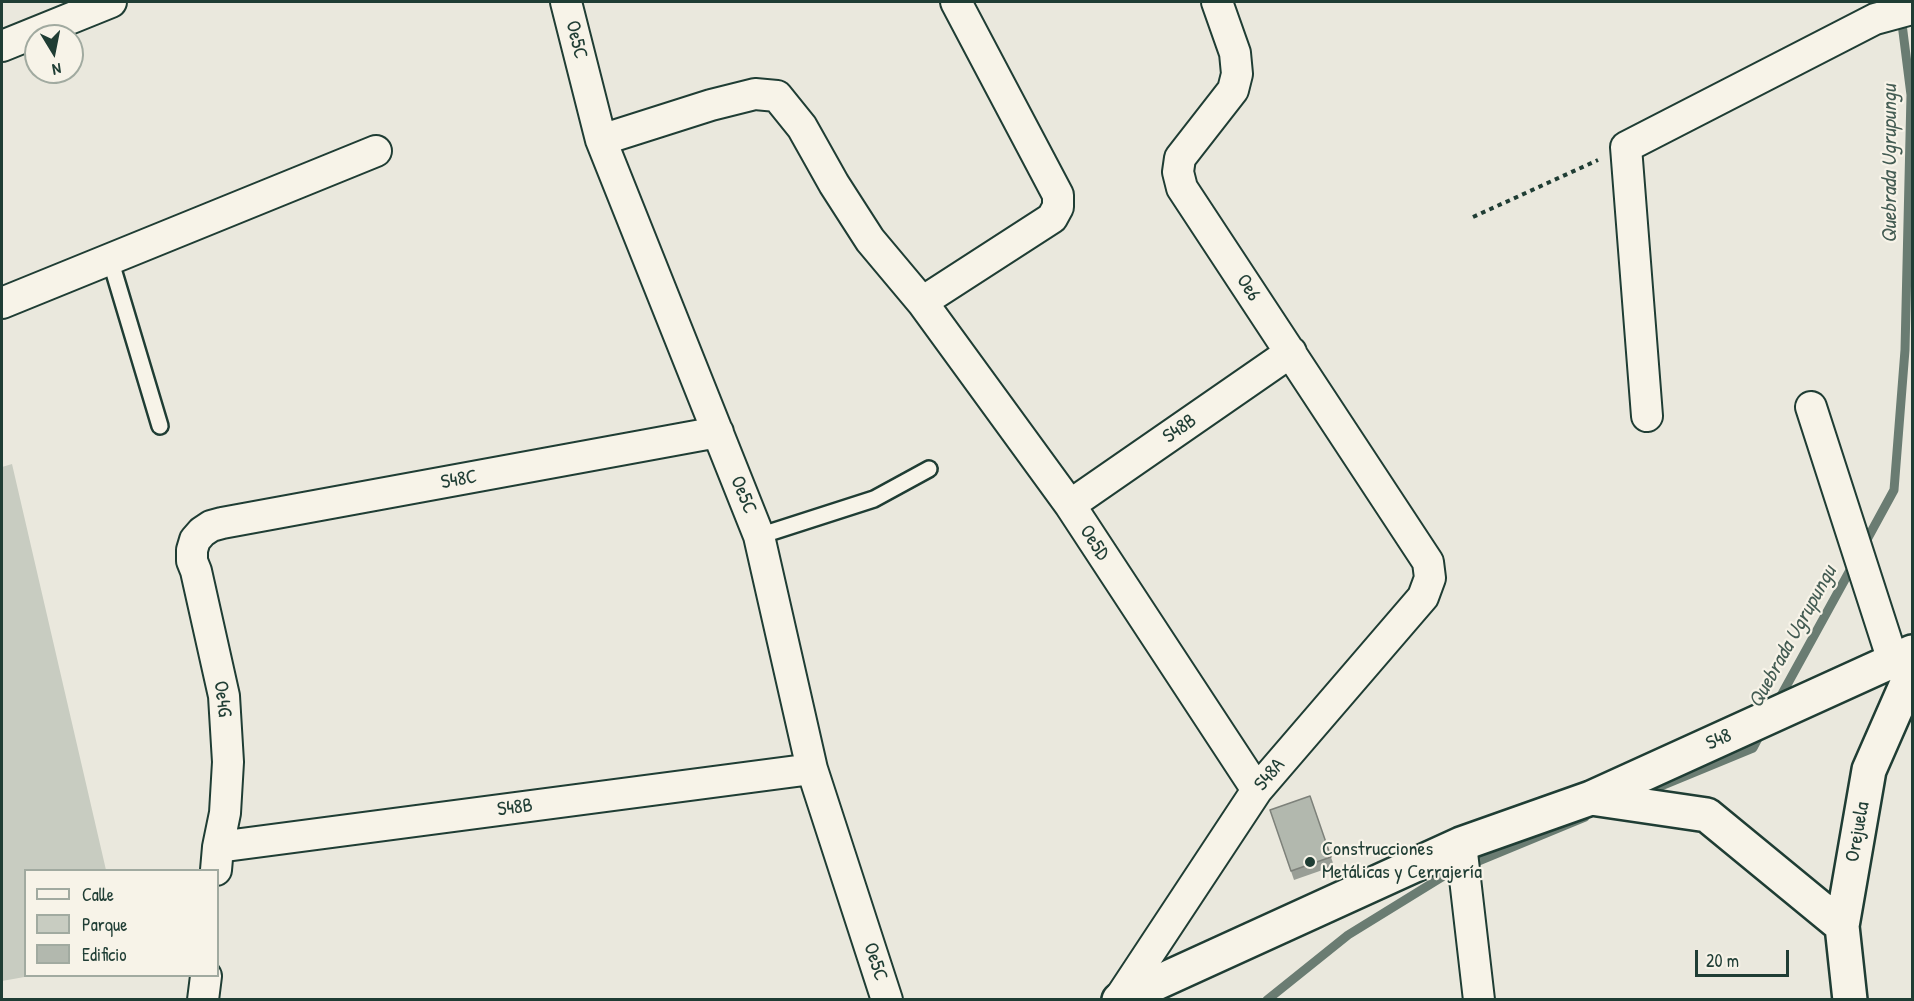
<!DOCTYPE html>
<meta charset="utf-8">
<style>
body{margin:0}
#map{position:relative;width:1914px;height:1001px;overflow:hidden;background:#eae8dd;font-family:"Patrick Hand",sans-serif}
canvas{display:block}
.frame{position:absolute;inset:0;border:3px solid #1f3d34;pointer-events:none}
.legend{position:absolute;left:24px;top:869px;width:195px;height:108px;box-sizing:border-box;background:#f7f3e8;border:2px solid #a1aaa0;margin:0;padding:8px 10px;list-style:none;font-size:18px;color:#1f3d34}
.legend li{display:flex;align-items:center;gap:12px;height:30px}
.legend b{width:30px;border:2px solid #a1aaa0}
.north{position:absolute;left:24px;top:24px;width:60px;height:60px;box-sizing:border-box;background:#f7f3e8;border:2px solid #a1aaa0;border-radius:50%;rotate:170deg;font-size:16px;font-weight:700;line-height:24px;text-align:center;color:#1f3d34}
.north::after{content:'';display:block;margin:auto;width:21px;height:27px;background:#1f3d34;clip-path:polygon(50% 0,100% 100%,50% 72%,0 100%)}
.scale{position:absolute;left:1695px;top:950px;width:94px;height:27px;box-sizing:border-box;border:3px solid #1f3d34;border-top:0;padding-left:8px;font-size:18px;line-height:21px;white-space:nowrap;color:#1f3d34;-webkit-text-stroke:4px #f7f3e8;paint-order:stroke}
</style>
<div id="map">
<canvas width="1914" height="1001"></canvas>
<div class="frame"></div>
<ul class="legend">
<li><b style="height:8px;background:#f7f3e8"></b>Calle</li>
<li><b style="height:16px;background:#c8ccc1"></b>Parque</li>
<li><b style="height:16px;background:#b2b8ae"></b>Edificio</li>
</ul>
<div class="north">N</div>
<div class="scale">20 m</div>
</div>
<script>
const c = document.querySelector('canvas').getContext('2d');
c.lineJoin = 'round';
function fill(path, color) { c.fillStyle = color; c.fill(path, 'evenodd'); }
const shape = rows => new Path2D(rows.map(r => 'M' + r).join(''));
function strokePath(path, color, width, dash) { c.strokeStyle = color; c.lineWidth = width; c.lineCap = dash ? 'butt' : 'round'; c.setLineDash(dash || []); c.stroke(path); }
function write(font, color, halo, rows, align = 'center') {
  c.font = font + ' "Patrick Hand",sans-serif'; c.lineWidth = 4.5; c.setLineDash([]); c.textBaseline = 'middle'; c.strokeStyle = halo; c.fillStyle = color; for (const [text, x, y, turn = 0] of rows) {
    c.save(); c.translate(x, y); c.rotate((+turn || 0) * Math.PI / 180); c.textAlign = isNaN(turn) ? turn : align; if (halo) c.strokeText(text, 0, 0); c.fillText(text, 0, 0); c.restore();
  }
}
const green = shape([
 [12,464,106,870,26,870,26,976,30,976,2,981,2,467]
]);
const stream = shape([
 [1864,545,1894,490,1905,350,1911,95,1901,16],
 [1777,703,1854,563],
 [1639,795,1753,748,1762,731],
 [1267,1000,1348,935,1447,874,1585,817]
]);
const path = shape([
 [1473,217,1598,160]
]);
const service = shape([
 [110,259,160,426],
 [759,536,874,499,929,469]
]);
const minor = shape([
 [566,2,601,140,759,536,812,769,887,1000],
 [2,46,111,2],
 [601,140,711,105,755,94,777,96,802,127,834,184,870,240,922,302,1070,505,1257,790],
 [922,302,1052,218,1058,207,1058,195,956,2],
 [2,303,376,151],
 [1811,407,1893,661],
 [1647,416,1626,147,1875,19,1912,9],
 [1070,505,1291,352],
 [1461,844,1479,1000],
 [218,847,812,769],
 [216,870,218,847,225,813,228,762,224,696,196,571,192,561,192,550,195,540,202,532,211,526,222,523,718,432],
 [1119,999,1257,790,1423,597,1430,578,1428,562,1182,188,1178,172,1180,158,1233,90,1237,74,1235,53,1217,2],
 [203,1000,206,976]
]);
const tertiary = shape([
 [1591,798,1707,815,1842,926],
 [1119,1000,1461,844,1591,798,1912,652],
 [1850,1000,1842,926,1869,770,1912,672]
]);
const wall = shape([
 [1310,796,1334,866,1294,880,1270,810]
]);
const building = shape([
 [1310,796,1331,857,1291,871,1270,810,1310,796]
]);
const markers = [
 [1310,862,6,"#1f3d34"]
];
const streetNames = [
 ["Oe5C",576,40,76],
 ["Oe6",1248,288,57],
 ["S48B",1180,429,-35],
 ["S48C",459,480,-10],
 ["Oe5C",743,495,68],
 ["Oe5D",1094,543,57],
 ["Oe4G",222,699,83],
 ["S48",1719,740,-24],
 ["S48A",1270,775,-50],
 ["S48B",515,808,-7],
 ["Orejuela",1858,832,-80],
 ["Oe5C",875,962,72]
];
const poiNames = [
 ["Construcciones",1322,850],
 ["Metálicas y Cerrajería",1322,873]
];
const waterNames = [
 ["Quebrada Ugrupungu",1890,164,-90],
 ["Quebrada Ugrupungu",1793,637,-61]
];
fill(green, '#c8ccc1');
strokePath(stream, '#6a7c72', 9);
strokePath(service, '#1f3d34', 20);
strokePath(minor, '#1f3d34', 34);
strokePath(tertiary, '#1f3d34', 38);
strokePath(path, '#1f3d34', 4, [4.5, 4.5]);
strokePath(service, '#f7f3e8', 15);
strokePath(minor, '#f7f3e8', 30);
strokePath(tertiary, '#f7f3e8', 33);
fill(wall, '#999e96');
fill(building, '#b2b8ae');
strokePath(building, '#7d817a', 1.5);
for (const [x, y, r, color] of markers) { const dot = new Path2D(); dot.arc(x, y, r, 0, 2 * Math.PI); c.fillStyle = color; c.fill(dot); strokePath(dot, '#f7f3e8', 2); }
write('20px', '#1f3d34', '#f7f3e8', streetNames);
write('20px', '#1f3d34', '#f7f3e8', poiNames, 'left');
write('italic 21px', '#445c53', '#f7f3e8', waterNames);
</script>
